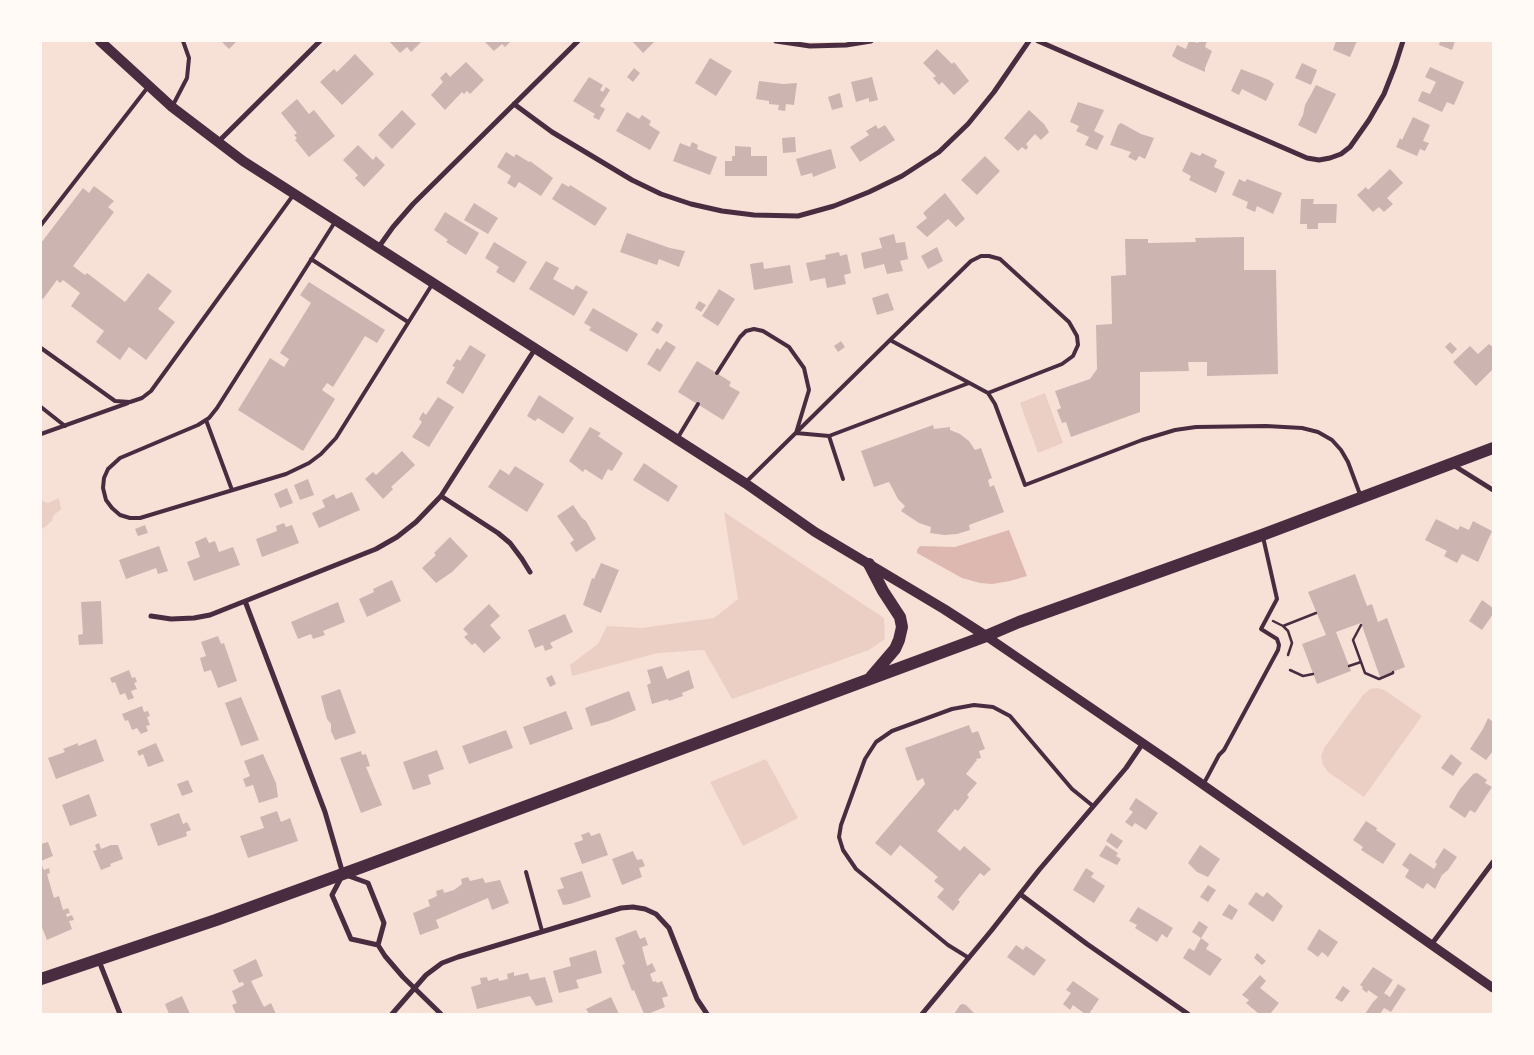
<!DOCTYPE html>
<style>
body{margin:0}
#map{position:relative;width:1534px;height:1055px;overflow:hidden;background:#f7e1d7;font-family:Merriweather,serif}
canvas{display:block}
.frame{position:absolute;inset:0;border:42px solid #fffaf5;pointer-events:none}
</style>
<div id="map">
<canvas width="1534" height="1055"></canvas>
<div class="frame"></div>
</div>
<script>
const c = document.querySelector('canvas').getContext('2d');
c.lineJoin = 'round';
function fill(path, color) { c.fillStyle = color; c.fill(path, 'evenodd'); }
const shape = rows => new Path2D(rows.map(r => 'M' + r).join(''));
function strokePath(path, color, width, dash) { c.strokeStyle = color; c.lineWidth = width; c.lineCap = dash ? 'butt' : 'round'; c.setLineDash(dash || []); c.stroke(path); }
const green = shape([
 [1045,393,1063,443,1038,453,1020,403],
 [59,498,61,509,53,516,52,521,41,530,41,500,48,503],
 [724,512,884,618,885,639,869,650,732,699,704,650,658,653,572,676,570,665,598,644,607,626,641,628,714,618,738,599],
 [1378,688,1386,691,1422,716,1364,797,1328,772,1323,765,1321,756,1324,748,1363,695,1370,689],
 [766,759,798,818,743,846,710,782]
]);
const water = shape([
 [1009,530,1027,576,1010,581,992,584,980,583,962,578,917,553,917,550,920,546,955,547]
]);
const building = shape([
 [221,41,237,41,229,49],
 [389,41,422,41,411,52,407,47,400,53],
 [484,41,511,41,505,47,502,44,494,51],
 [632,41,655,41,643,53],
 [1189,41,1198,43,1199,41,1207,41,1205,47,1212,51,1205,68,1205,72,1180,61,1172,56,1177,45,1186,49],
 [1336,41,1357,41,1350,57,1333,50],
 [1440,41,1455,41,1452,50,1439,45],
 [937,49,952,64,954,62,969,81,954,95,942,82,939,85,933,78,936,76,923,63],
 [355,54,374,74,342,105,320,82,334,69,337,72],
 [710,58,732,71,716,96,695,83],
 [466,62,484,80,470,94,467,91,464,94,462,92,445,110,431,95,443,82,440,78,446,72,450,77],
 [1302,63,1317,70,1311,85,1295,78],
 [1430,67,1464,82,1454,105,1447,102,1442,112,1418,101,1422,91,1430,94,1436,82,1425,77],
 [634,68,640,73,633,82,627,77],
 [1241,69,1269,80,1274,84,1266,101,1242,89,1239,95,1231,91],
 [589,77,603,85,600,90,603,92,606,87,610,90,600,106,605,109,599,120,593,117,595,114,573,101],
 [872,77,878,100,869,102,869,98,856,102,851,82],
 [759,81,783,84,797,83,794,105,786,104,785,111,778,110,779,105,769,104,769,101,756,99],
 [1316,85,1336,94,1316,134,1298,125,1303,115,1305,105],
 [840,93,843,107,832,110,828,97],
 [297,99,309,114,314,110,335,136,309,157,295,140,297,138,294,135,297,133,281,113],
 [1078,102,1104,110,1094,131,1104,136,1097,150,1085,145,1089,137,1076,131,1079,126,1070,122],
 [402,110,416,124,392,149,378,135],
 [1029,110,1044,124,1049,132,1041,140,1035,134,1026,144,1028,147,1026,150,1022,147,1018,151,1004,138],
 [627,112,639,119,642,115,651,121,649,125,660,132,650,150,616,131],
 [1413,117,1430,125,1423,141,1429,143,1425,151,1420,149,1417,156,1396,147,1400,138,1402,140],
 [1121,123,1141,134,1154,138,1145,159,1139,156,1136,161,1128,157,1131,152,1110,145,1118,125],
 [876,125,878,129,885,125,895,140,860,162,850,147,869,135,866,131],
 [795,137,796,152,783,153,782,138],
 [692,142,698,145,697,149,717,157,710,175,673,161,680,143,690,147],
 [358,145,373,160,376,156,385,165,364,187,355,178,358,175,343,160],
 [735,146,751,147,751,156,767,156,767,176,725,176,725,161,732,161,732,156,735,156],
 [831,149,836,168,813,177,812,173,801,176,796,159],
 [506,152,514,157,516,154,529,162,530,161,553,178,541,196,519,182,515,188,507,183,511,176,497,167],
 [1191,152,1200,156,1202,153,1217,160,1214,167,1225,172,1216,193,1189,180,1191,176,1182,171],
 [985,156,1000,171,977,195,961,180],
 [1390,169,1403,183,1387,198,1393,204,1384,212,1379,207,1373,212,1357,195,1366,187,1368,190],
 [1239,179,1245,182,1247,179,1282,193,1273,214,1257,206,1255,212,1246,208,1248,202,1232,195],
 [562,183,569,187,570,185,607,208,595,226,552,199],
 [94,186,114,201,108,207,114,212,73,266,85,275,87,273,125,302,148,273,172,291,158,309,175,322,146,360,129,347,120,360,96,342,104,331,71,306,80,293,63,280,60,283,57,280,43,299,41,298,41,243,83,188,89,193],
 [945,193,965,219,956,227,948,219,927,237,916,227,927,218,923,213],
 [1301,199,1314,199,1313,204,1337,204,1336,223,1318,223,1318,229,1307,229,1307,224,1300,224],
 [474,203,498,218,488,234,464,220],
 [445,212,479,233,466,255,446,242,448,240,434,230],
 [627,233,670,248,685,251,679,267,659,259,657,265,620,252],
 [894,234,896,243,905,242,908,259,900,261,903,271,887,274,884,264,864,269,861,253,882,248,879,238],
 [1244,237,1244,270,1276,270,1278,374,1207,376,1207,362,1188,362,1189,371,1140,372,1140,412,1071,437,1066,422,1062,423,1057,410,1061,408,1055,391,1090,379,1097,369,1096,325,1112,324,1111,276,1126,275,1125,239,1148,239,1148,243,1196,242,1195,238],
 [494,242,527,262,514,283,496,272,499,267,485,258],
 [937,247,943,261,928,269,921,256],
 [839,252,840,256,847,254,851,273,844,275,846,284,827,288,825,278,810,281,806,263,826,259,825,255],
 [546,261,559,268,553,279,573,290,576,285,588,292,574,316,529,289],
 [763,262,764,269,790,265,793,283,754,290,750,264],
 [309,282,385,330,377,343,365,336,333,387,327,383,322,390,335,399,303,451,238,410,270,358,284,367,289,359,280,353,311,303,300,295],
 [719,289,735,299,718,326,702,316],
 [888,293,894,310,877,315,872,298],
 [699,301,706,305,701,312,695,308],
 [593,308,638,334,627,352,589,330,591,327,584,323],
 [657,321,663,325,658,334,651,330],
 [666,341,676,347,660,372,647,364,657,348,660,350],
 [841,341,845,347,838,352,834,346],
 [1450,342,1457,349,1452,354,1445,347],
 [1489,344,1493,347,1493,369,1476,386,1453,362,1470,346,1478,354],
 [470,345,486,355,463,394,446,383,455,367,452,366,457,359,460,361],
 [697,361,731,382,729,386,740,392,723,420,678,392],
 [539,395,574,418,563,434,538,418,535,421,527,416],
 [438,397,454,407,429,447,412,437,422,422,419,419,423,412,426,415],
 [933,425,934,429,950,427,950,430,960,434,969,441,975,450,981,448,992,478,988,480,990,487,994,485,1004,512,969,525,970,530,957,534,944,535,930,533,931,527,919,523,901,511,905,506,898,499,889,482,874,487,861,451],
 [590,427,601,433,598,436,623,453,612,471,608,469,602,480,585,469,583,472,569,461],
 [402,451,415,465,391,487,393,489,383,499,365,479,373,472,376,475],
 [644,463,678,486,668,502,633,480],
 [515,466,544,484,527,512,488,487,500,469,509,475],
 [308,479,314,495,300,500,294,485],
 [287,488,293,503,280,508,274,494],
 [352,492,360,510,319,528,312,513,325,507,322,500,334,494,336,499],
 [573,505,582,518,586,521,596,539,576,552,570,543,574,540,557,516],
 [1436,519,1458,530,1460,526,1469,530,1473,521,1492,531,1478,562,1462,554,1457,563,1444,556,1447,551,1425,540],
 [284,523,286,527,292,525,299,543,262,557,256,539,277,531,276,526],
 [145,525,148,533,138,536,135,529],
 [206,537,209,543,215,541,219,552,233,547,240,565,194,581,187,562,200,557,195,542],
 [450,537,468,556,452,572,436,583,422,568,436,555,434,553],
 [159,546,168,571,158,574,156,568,126,579,119,560],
 [601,563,619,570,601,613,583,605,592,578,594,579],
 [1355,574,1367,606,1372,604,1378,622,1387,618,1405,667,1380,677,1361,623,1336,632,1351,671,1317,684,1302,644,1326,635,1308,592],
 [392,580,401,601,367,617,359,599,374,592,373,589],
 [1482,600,1493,608,1493,614,1482,630,1469,621],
 [101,601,103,644,79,645,78,635,83,634,81,602],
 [338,602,345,622,323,631,325,635,313,639,311,634,298,639,291,622],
 [489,604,500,616,490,625,501,638,484,653,475,643,472,645,464,637,468,634,463,629],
 [565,614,573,632,550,643,553,648,545,651,543,645,535,648,528,630],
 [218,636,221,644,224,643,237,681,218,688,211,670,204,672,200,658,206,656,201,642],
 [662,666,667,679,689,670,694,688,682,693,683,696,669,701,668,699,652,704,647,685,651,683,647,670],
 [129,670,132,678,135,677,137,682,134,683,137,689,131,691,134,698,128,700,125,693,120,695,115,682,112,683,110,678],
 [552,675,556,684,550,687,546,678],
 [340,689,356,733,335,740,331,731,331,724,327,719,321,696],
 [629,691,636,710,609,721,591,726,585,708],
 [241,697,259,740,241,746,225,703],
 [142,706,144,712,148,711,150,716,147,717,150,725,146,726,148,731,141,734,137,728,132,730,128,720,125,721,122,714],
 [566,711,573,729,530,745,523,727],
 [1488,718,1493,722,1493,751,1486,760,1470,749,1483,729],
 [969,725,972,733,978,731,985,749,979,751,981,758,976,759,977,760,966,774,977,783,967,795,969,797,958,811,955,809,937,831,960,851,964,846,991,869,984,876,980,873,958,900,960,902,953,911,937,897,944,889,934,881,938,877,900,845,891,856,875,843,925,784,923,778,917,781,905,748],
 [506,730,513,748,469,764,462,746],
 [96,739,104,761,56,779,48,758,65,752,63,749,78,743,78,746],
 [156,743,164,761,148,767,143,754,139,756,137,751],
 [437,750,444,769,428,775,431,784,413,790,403,762],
 [361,751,362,755,366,754,370,766,366,767,382,805,361,813,340,758],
 [263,754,276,783,278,797,259,803,253,785,246,787,243,779,250,776,244,761],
 [1451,754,1462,763,1453,776,1441,768],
 [1477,773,1487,780,1485,783,1492,787,1475,813,1470,810,1465,818,1449,807,1460,789,1473,774],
 [188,780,193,792,182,796,177,784],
 [89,794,97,816,70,826,62,805],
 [1136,798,1158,813,1146,830,1135,823,1132,827,1125,822,1133,812,1129,809],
 [277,811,281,822,290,818,298,841,248,858,240,836,264,828,260,817],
 [179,813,183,824,187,822,191,830,186,832,187,836,158,846,150,824],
 [1366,821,1377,828,1376,830,1396,844,1383,864,1361,850,1363,847,1353,840],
 [589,832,591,836,600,833,608,855,582,864,574,843,583,840,581,835],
 [1111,833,1123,841,1117,849,1106,841],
 [48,842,53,856,41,861,41,844],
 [99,843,101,849,111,845,118,845,123,859,110,864,111,866,101,870,93,851,97,850,95,845],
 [1106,845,1118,853,1116,856,1121,859,1117,865,1099,856],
 [1200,845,1220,859,1208,877,1197,872,1188,863],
 [1444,848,1457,857,1448,870,1442,875,1435,889,1427,883,1423,889,1405,877,1409,870,1402,865,1410,853,1434,869,1437,864,1435,862],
 [633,851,637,860,642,859,645,866,639,868,642,877,622,885,612,859],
 [41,864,44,870,49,868,50,873,47,874,54,898,59,896,63,910,68,908,70,913,66,914,67,917,72,915,74,920,69,921,72,929,47,940,41,925],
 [1086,868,1094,873,1091,877,1105,886,1094,903,1073,890],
 [582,871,591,897,570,904,563,905,557,890,564,888,560,878],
 [468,877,470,881,483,878,485,883,500,880,509,903,492,910,488,898,436,920,439,928,420,935,413,913,430,906,428,900,437,896,436,891,443,889,444,893,454,890,462,884,461,879],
 [1208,885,1216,890,1208,902,1200,897],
 [1256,892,1263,897,1267,892,1283,906,1273,922,1248,904],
 [1229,904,1238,910,1232,920,1222,915],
 [1138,907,1173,928,1167,938,1162,934,1157,942,1135,928,1137,925,1129,921],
 [1199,921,1208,927,1201,938,1209,944,1206,949,1222,959,1210,976,1183,958,1189,948,1194,951,1201,938,1192,932],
 [1319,929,1338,942,1328,957,1322,952,1318,957,1307,949],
 [636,930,640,939,645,937,648,945,642,947,647,966,652,963,656,971,650,974,653,982,656,981,657,983,662,981,668,996,662,998,665,1007,648,1014,644,1014,634,990,632,991,622,965,625,964,615,938],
 [1016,945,1023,950,1026,946,1046,960,1034,976,1007,957],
 [596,950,602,973,576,980,579,988,559,993,553,971,571,966,569,958],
 [1257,953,1266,961,1262,965,1254,958],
 [256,959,263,976,251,981,264,1007,271,1003,276,1014,236,1014,232,1005,237,1003,232,991,244,985,243,982,239,983,233,970],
 [1373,967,1393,980,1384,993,1390,997,1398,984,1406,989,1391,1012,1384,1008,1380,1014,1365,1014,1373,1002,1378,997,1368,990,1367,993,1362,989,1363,987,1360,985],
 [514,972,514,976,528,973,530,980,545,977,553,1002,536,1006,530,996,477,1009,471,987,481,984,480,978,487,977,488,981,498,978,499,981,508,979,507,974],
 [1260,975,1266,981,1260,988,1279,1003,1270,1014,1259,1014,1246,1003,1249,1000,1242,995],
 [1073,981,1099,999,1089,1014,1085,1014,1073,1005,1070,1010,1063,1004,1071,993,1066,990],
 [1343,986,1350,991,1342,1002,1335,998],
 [182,996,190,1014,169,1014,165,1004],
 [611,997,619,1014,589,1014,586,1009],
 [963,1004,966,1005,975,1014,954,1014,960,1005]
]);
const path = shape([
 [1273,621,1283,626,1288,631,1292,643,1288,655],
 [1361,625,1353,640,1365,673,1379,679,1393,673,1393,672],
 [1283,626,1316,613],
 [1349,666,1361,662],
 [1290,670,1303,676,1313,674]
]);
const service = shape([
 [173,105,187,78,189,58,183,41],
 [335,222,217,408,209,418,198,425,120,458,108,469,104,478,103,488,106,500,112,508,120,515,130,518,140,518,286,474,309,463,321,454,336,438,433,283],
 [41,225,148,87],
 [311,259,408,322],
 [890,340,971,261,981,256,989,256,1000,259,1069,322,1077,336,1078,345,1073,356,1062,364,988,393],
 [41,348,115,401,130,402,142,398,151,391,294,194],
 [717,373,740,337,746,331,754,329,763,331,789,347,804,368,809,390,796,433,829,436,969,383],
 [41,407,65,426],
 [206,420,232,490],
 [41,434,128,403],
 [829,436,843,479],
 [677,439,698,404],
 [745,483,890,340,988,393,995,404,1025,485,1142,440,1175,430,1196,427,1266,426,1302,428,1318,432,1332,440,1341,450,1348,462,1361,497],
 [1203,785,1219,755,1224,750,1278,650,1279,645,1277,639,1261,629,1277,599,1263,537],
 [526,872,542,931],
 [969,958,948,945,856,869,843,850,839,837,841,825,865,759,876,742,892,731,952,709,974,705,993,707,1010,716,1072,789,1093,806]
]);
const minor = shape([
 [776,41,810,46,846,45,871,41],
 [1038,41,1307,158,1319,160,1330,158,1341,154,1350,147,1369,120,1384,94,1395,66,1403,41],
 [514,104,552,132,632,180,661,194,691,204,722,211,754,215,798,216,834,206,869,192,902,176,939,152,968,124,994,92,1029,41],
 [217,143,320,41],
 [378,248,393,227,413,204,578,41],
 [1453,465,1493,490],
 [441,496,498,533,510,543,522,559,530,572],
 [245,601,325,812,343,874,332,895,351,939,378,945,385,956,403,977,441,1014],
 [151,616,171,619,194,618,210,615,376,549,397,537,416,522,441,496,535,349],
 [346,875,368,883,384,923,378,945],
 [1020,894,1087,944,1188,1014],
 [1431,945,1493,862],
 [99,961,120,1014],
 [392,1014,426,975,442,963,458,957,621,908,633,907,645,909,656,914,669,928,697,999,707,1014],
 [922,1014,991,931,1039,870,1126,768,1143,743]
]);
const tertiary = shape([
 [986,636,1172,763,1493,988]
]);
const secondary = shape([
 [100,41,172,107,243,161,745,483,815,532,944,609,986,636]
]);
const primary = shape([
 [869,564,883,591,900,617,902,627,899,640,895,649,871,677],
 [41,979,216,920,362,867,986,636,1019,622,1262,535,1493,448]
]);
fill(green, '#ebcfc5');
fill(water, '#dcb8b0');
fill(building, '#ccb4b1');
strokePath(path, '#4a2c40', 2.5);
strokePath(service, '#4a2c40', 4);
strokePath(minor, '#4a2c40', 5);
strokePath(tertiary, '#4a2c40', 9);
strokePath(secondary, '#4a2c40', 10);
strokePath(primary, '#4a2c40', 12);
</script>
